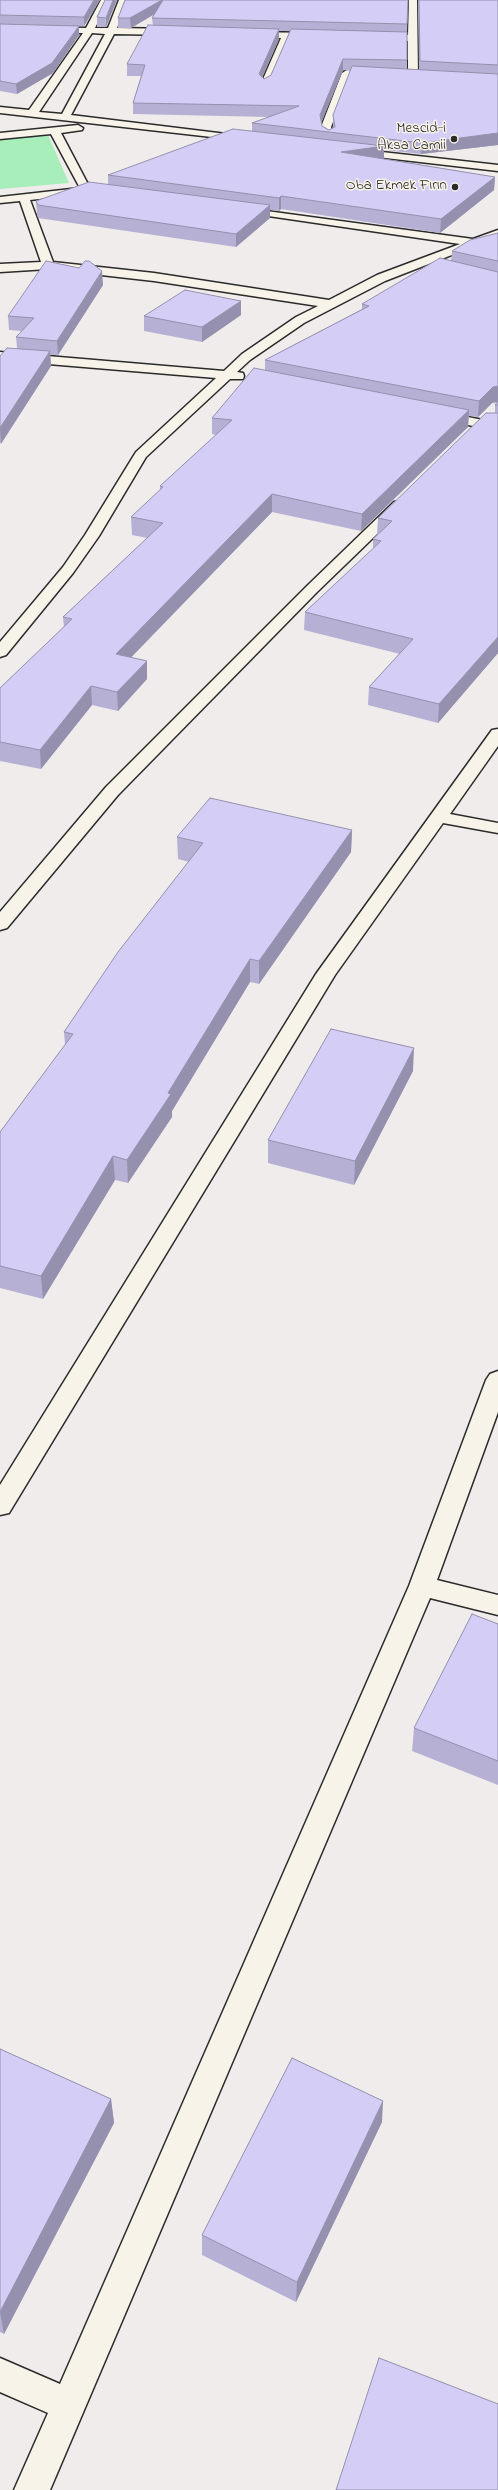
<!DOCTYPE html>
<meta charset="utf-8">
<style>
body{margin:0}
canvas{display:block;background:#f0eceb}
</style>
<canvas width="498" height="2490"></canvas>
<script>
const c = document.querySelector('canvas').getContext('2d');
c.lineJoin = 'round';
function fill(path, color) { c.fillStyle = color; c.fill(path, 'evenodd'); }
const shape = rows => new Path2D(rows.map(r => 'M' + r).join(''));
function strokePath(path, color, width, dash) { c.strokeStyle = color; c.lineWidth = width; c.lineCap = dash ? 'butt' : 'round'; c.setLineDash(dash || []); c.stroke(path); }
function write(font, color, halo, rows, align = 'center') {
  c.font = font + ' "Indie Flower",sans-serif'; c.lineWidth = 3; c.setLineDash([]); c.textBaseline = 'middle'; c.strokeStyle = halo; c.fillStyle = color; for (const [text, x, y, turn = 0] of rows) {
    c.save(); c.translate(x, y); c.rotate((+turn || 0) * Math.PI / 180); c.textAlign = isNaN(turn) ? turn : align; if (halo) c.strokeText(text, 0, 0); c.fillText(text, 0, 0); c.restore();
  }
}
const green = shape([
 [48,135,69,183,0,189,0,139]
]);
const street = shape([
 [101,0,109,0,95,28,108,28,119,0,127,0,117,28,174,29,179,32,174,35,114,34,71,115,243,136,248,139,247,141,0,113,0,107,29,110,83,33,0,32,0,26,86,28,101,0],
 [92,33,105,34,62,114,39,112,92,33],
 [409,0,417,0,418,77,413,80,408,77,408,41,377,40,372,37,377,34,408,35,409,0],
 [246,32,318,33,323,36,318,39,290,38,270,86,265,89,260,86,281,38,249,37,246,36,246,32],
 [347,70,380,72,385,75,380,78,351,76,331,127,333,138,332,140,324,140,321,127,342,73,347,70],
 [78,125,83,128,82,130,61,133,91,190,84,194,30,200,53,262,154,273,329,300,377,275,460,244,241,212,235,209,237,207,473,239,498,230,498,237,385,281,304,323,250,360,237,372,243,373,244,376,243,379,230,379,146,457,99,536,73,573,6,655,0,657,0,642,63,567,85,535,136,452,216,378,0,360,0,352,224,371,242,354,296,317,318,306,154,281,48,269,0,272,0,264,41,262,20,201,0,203,0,197,80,188,51,134,0,139,0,133,78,125],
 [355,149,498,165,498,171,351,154,350,152,355,149],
 [438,411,498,423,498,431,433,418,431,415,438,411],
 [399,501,406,505,404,508,317,592,118,795,7,928,0,930,0,912,106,787,307,586,394,502,399,501],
 [498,729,498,746,450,814,498,823,498,833,443,823,335,975,9,1513,0,1515,0,1485,316,974,492,730,498,729],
 [498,1371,498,1412,437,1580,498,1595,498,1615,430,1598,50,2490,14,2490,48,2413,0,2392,0,2358,60,2384,409,1586,486,1380,490,1374,498,1371]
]);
const wall = shape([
 [0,0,100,0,84,26,79,26,79,35,53,73,17,94,0,91],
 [105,0,106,27,97,27,97,17],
 [125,0,408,0,407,32,407,69,419,70,418,0,498,0,498,145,421,154,384,150,384,159,495,177,494,190,440,233,281,209,279,211,270,210,270,218,236,247,38,218,37,214,36,201,108,184,108,175,252,131,252,123,269,117,133,114,133,103,141,76,127,76,127,64,153,26,152,18,155,14,131,28,118,28,118,18],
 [279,31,290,31,271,75,264,79,262,77,279,39],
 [343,70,351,71,333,115,333,128,329,130,322,126,321,123],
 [498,233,498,653,438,723,368,705,369,687,400,654,304,630,305,612,373,549,373,539,377,535,378,518,495,413,495,405,497,402,492,403,478,417,469,416,468,427,361,531,272,512,131,657,147,661,147,679,118,711,92,705,41,769,0,761,0,688,64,627,63,617,147,538,132,535,131,517,160,490,160,486,216,435,212,434,212,418,265,370,265,360,362,309,362,304,451,261,452,251],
 [103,285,58,355,50,355,51,366,0,444,0,356,17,348,16,337,22,331,9,330,8,316],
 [241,315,202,342,144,331,144,316],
 [352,830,351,852,259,984,250,982,172,1111,172,1117,128,1183,115,1180,43,1299,0,1288,0,1132,65,1045,64,1032,189,862,178,859,177,837],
 [413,1071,354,1185,268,1163,268,1140],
 [498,1624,498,1785,412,1751,414,1728],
 [0,2049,111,2099,114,2123,4,2334,0,2332],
 [382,2122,296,2302,202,2255,202,2235]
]);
const shadedWall = shape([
 [94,0,100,0,84,26,84,17],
 [113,0,117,0,106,27,106,18],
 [162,0,163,0,163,9,131,28,130,18],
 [79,26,79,35,53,73,17,94,16,84],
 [279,29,279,39,259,85,259,74],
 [343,59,343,70,320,126,320,115],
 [498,133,498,145,421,154,422,143],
 [384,146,384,159,341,152],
 [495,177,494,190,440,233,441,219],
 [281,196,281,209,279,211,279,198],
 [270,205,270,218,236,247,236,234],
 [102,271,103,285,58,355,57,341],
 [241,301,241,315,202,342,202,327],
 [50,351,51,366,1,444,0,428],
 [498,386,498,402,492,403,478,417,479,401,493,387],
 [469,410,468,427,361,531,362,514],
 [272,494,272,512,116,673,116,654],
 [498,637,498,653,438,723,439,704],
 [147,661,147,679,118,711,117,692],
 [91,686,92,705,41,769,40,750],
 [352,830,351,852,259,984,259,961],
 [250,959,250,982,172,1111,172,1117,128,1183,127,1160],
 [414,1048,413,1071,354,1185,355,1161],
 [113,1156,115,1180,43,1299,41,1276],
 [111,2099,114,2123,4,2334,0,2312],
 [383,2101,382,2122,296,2302,297,2282]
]);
const building = shape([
 [0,0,94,0,84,17,0,15,0,0],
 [105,0,113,0,106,18,97,17,105,0],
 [125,0,162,0,130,18,118,18,125,0],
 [163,0,408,0,407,24,152,18,163,0],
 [419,0,498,0,498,65,420,61,419,0],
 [0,24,79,26,52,63,16,84,0,81,0,24],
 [148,25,279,29,259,74,264,79,271,75,291,29,407,32,407,60,343,59,320,115,322,126,329,130,335,127,333,115,352,66,498,74,498,133,422,143,252,123,299,106,133,103,145,65,127,64,148,25],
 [233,129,384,146,341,152,495,177,441,219,281,196,279,198,108,175,233,129],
 [89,182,270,205,236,234,38,205,36,201,89,182],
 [498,233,498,261,452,251,470,240,498,233],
 [440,258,498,272,498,386,493,387,479,401,265,360,369,306,362,304,440,258],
 [46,261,79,268,85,261,89,261,102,271,57,341,16,337,34,318,8,316,46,261],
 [185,290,241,301,202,327,144,316,185,290],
 [7,348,50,351,0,428,0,356,7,348],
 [254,368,469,410,362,514,272,494,116,654,147,661,117,692,91,686,40,750,0,742,0,688,72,619,63,617,163,523,131,517,163,487,160,486,232,420,212,418,254,368],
 [498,401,498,405,495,405,498,401],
 [486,413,498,413,498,637,439,704,369,687,413,639,305,612,381,541,373,539,392,521,378,518,486,413],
 [210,798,352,830,259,961,250,959,168,1093,171,1094,127,1160,113,1156,41,1276,0,1266,0,1132,73,1034,64,1032,118,952,203,843,177,837,210,798],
 [331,1029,414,1048,355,1161,268,1140,331,1029],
 [472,1614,498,1624,498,1761,414,1728,472,1614],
 [0,2049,111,2099,0,2312,0,2049],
 [292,2058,383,2101,297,2282,202,2235,292,2058],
 [379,2358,498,2404,498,2490,336,2490,379,2358]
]);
const markers = [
 [454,139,4,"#2b2b2b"],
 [455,187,4,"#2b2b2b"]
];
const farPoinames = [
 ["Mescid-i",446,130],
 ["Aksa Camii",446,147],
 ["Oba Ekmek Fırın",447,187]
];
fill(green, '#a7eeba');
strokePath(street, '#2b2b2b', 3);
fill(street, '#f7f3e8');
fill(wall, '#b6b1d4');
fill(shadedWall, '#9490ad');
fill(building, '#d4cef7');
strokePath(building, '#9490ad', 1);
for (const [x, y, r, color] of markers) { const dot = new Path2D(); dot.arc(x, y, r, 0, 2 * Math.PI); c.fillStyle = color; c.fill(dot); strokePath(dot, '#f7f3e8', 1.5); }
write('15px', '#2b2b2b', '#f7f3e8', farPoinames, 'right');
</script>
